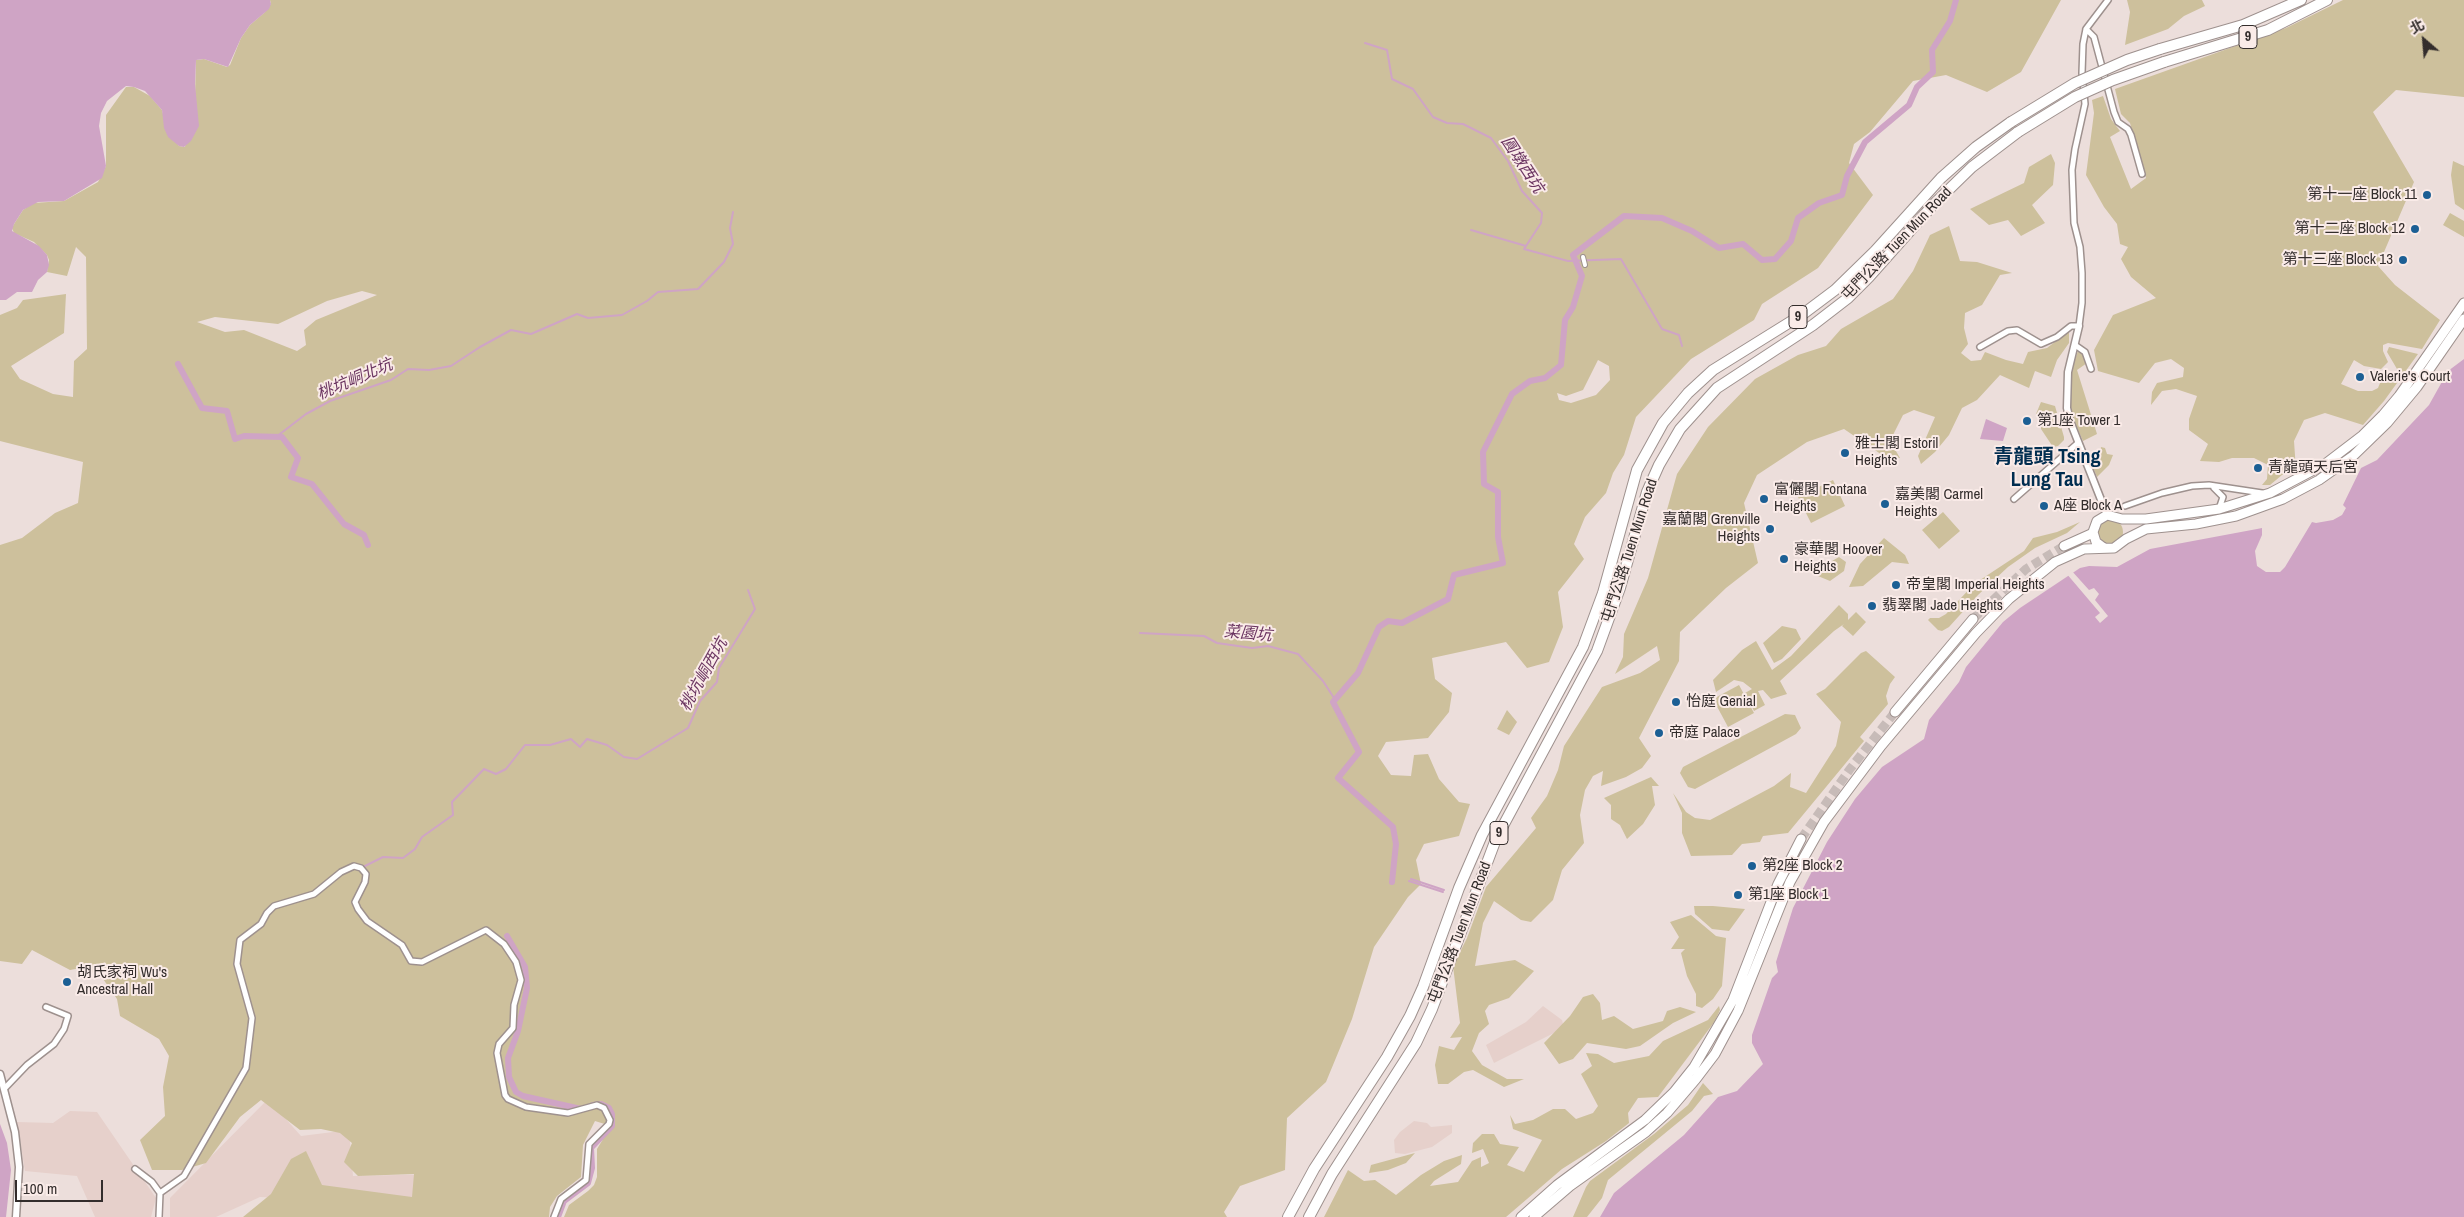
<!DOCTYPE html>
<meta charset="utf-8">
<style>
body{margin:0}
#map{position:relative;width:2464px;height:1217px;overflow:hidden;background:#ecdedb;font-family:"Archivo Narrow","Noto Sans TC",sans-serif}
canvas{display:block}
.north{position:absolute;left:2399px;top:15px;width:50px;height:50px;-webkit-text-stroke:4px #faebe8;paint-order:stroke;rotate:333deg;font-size:14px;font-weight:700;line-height:20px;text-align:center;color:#332d2c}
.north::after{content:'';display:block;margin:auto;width:18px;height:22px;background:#332d2c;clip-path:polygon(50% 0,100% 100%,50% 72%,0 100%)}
.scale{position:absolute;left:15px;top:1180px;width:88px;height:22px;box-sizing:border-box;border:2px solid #332d2c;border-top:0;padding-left:6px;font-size:15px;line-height:18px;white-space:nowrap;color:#332d2c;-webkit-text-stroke:4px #faebe8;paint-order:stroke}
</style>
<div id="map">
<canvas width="2464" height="1217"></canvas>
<div class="north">北</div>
<div class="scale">100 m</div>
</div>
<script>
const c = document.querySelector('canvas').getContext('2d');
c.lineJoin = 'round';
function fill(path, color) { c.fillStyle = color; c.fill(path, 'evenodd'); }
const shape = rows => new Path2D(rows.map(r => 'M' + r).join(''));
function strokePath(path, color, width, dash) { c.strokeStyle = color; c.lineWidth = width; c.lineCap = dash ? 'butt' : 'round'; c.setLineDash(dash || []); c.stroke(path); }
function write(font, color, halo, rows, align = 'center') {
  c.font = font + ' "Archivo Narrow","Noto Sans TC",sans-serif'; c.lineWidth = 4; c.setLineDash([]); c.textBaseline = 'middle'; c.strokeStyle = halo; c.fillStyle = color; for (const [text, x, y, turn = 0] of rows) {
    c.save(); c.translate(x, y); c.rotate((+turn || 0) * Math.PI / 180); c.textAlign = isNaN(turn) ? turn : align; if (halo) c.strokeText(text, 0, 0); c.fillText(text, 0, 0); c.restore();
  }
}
const built = shape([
 [1543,1006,1562,1020,1564,1028,1494,1063,1486,1045,1526,1022],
 [268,1099,301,1136,349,1130,353,1176,442,1174,414,1204,260,1197,216,1217,170,1217,170,1198],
 [70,1111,97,1112,156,1198,151,1217,95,1217,77,1176,25,1171,17,1122,53,1123],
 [1414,1121,1427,1123,1431,1127,1452,1125,1452,1133,1432,1147,1405,1154,1395,1153,1394,1140,1400,1132]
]);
const green = shape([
 [270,0,2061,0,2021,72,1987,92,1946,75,1913,81,1870,132,1854,144,1849,163,1873,195,1818,268,1762,304,1754,320,1691,359,1636,417,1624,455,1613,473,1606,493,1585,517,1574,544,1584,559,1558,592,1563,627,1549,662,1527,668,1506,642,1432,658,1435,679,1452,693,1449,712,1428,738,1386,742,1378,756,1391,775,1411,776,1414,755,1428,754,1439,779,1459,802,1470,804,1459,836,1424,844,1416,860,1421,884,1408,897,1374,947,1352,1019,1326,1082,1287,1118,1285,1170,1240,1186,1224,1212,1227,1217,564,1217,569,1205,588,1191,594,1185,597,1177,597,1149,611,1126,595,1121,583,1145,581,1177,557,1196,550,1207,549,1217,243,1217,271,1194,291,1159,306,1151,322,1185,412,1197,414,1174,358,1176,344,1162,352,1143,340,1133,321,1129,300,1130,261,1100,240,1117,206,1163,182,1170,152,1170,140,1140,165,1116,163,1087,169,1056,159,1039,120,1016,117,999,101,976,81,968,70,970,32,950,22,964,0,961,0,545,22,538,55,513,78,503,83,462,0,441,0,315,17,308,23,300,66,294,64,333,11,366,20,379,53,394,73,397,74,361,87,349,86,257,76,247,67,276,47,272,49,260,47,255,34,242,14,233,12,228,14,224,23,210,33,203,64,201,98,182,106,166,106,115,126,87,134,87,150,96,162,110,165,122,179,146,185,147,195,96,196,60,204,59,227,67,230,65,241,38,250,25,264,13,271,4],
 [362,291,377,295,316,320,304,330,306,345,297,351,244,330,225,332,197,322,215,317,278,324,327,301],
 [1598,360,1609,366,1610,380,1596,395,1571,403,1559,400,1557,393,1566,396,1583,390],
 [2127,0,2202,0,2205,6,2184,16,2168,29,2125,45,2130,12],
 [2343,0,2464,0,2464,97,2396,90,2373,112,2414,182,2378,266,2395,285,2440,320,2422,349,2388,343,2383,345,2383,351,2388,362,2381,369,2364,366,2354,360,2341,384,2358,391,2372,391,2378,388,2382,378,2398,377,2397,369,2387,352,2389,347,2418,354,2384,401,2363,425,2325,413,2304,420,2294,441,2296,470,2282,475,2270,485,2262,485,2267,479,2268,465,2254,458,2232,458,2219,462,2200,461,2208,444,2189,430,2189,419,2197,396,2176,389,2162,391,2151,405,2152,392,2157,383,2183,377,2184,368,2171,359,2155,363,2139,383,2098,371,2094,350,2113,315,2156,298,2131,277,2121,259,2128,247,2120,244,2117,224,2104,207,2086,175,2094,113,2092,100,2103,96,2111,119,2120,131,2110,137,2131,189,2146,178,2130,123,2121,114,2115,89,2286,28],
 [2051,154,2055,163,2053,185,2032,205,2045,223,2021,236,2008,220,1989,225,1970,209,2024,183,2029,167],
 [2453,161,2464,166,2464,210,2455,204,2451,175],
 [2450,213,2464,221,2464,237,2443,225],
 [1949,226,1960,261,1977,262,2012,273,2000,275,1982,305,1965,313,1964,328,1968,344,1961,353,1971,361,1981,360,1985,352,2006,360,2023,364,2028,352,2047,348,2069,331,2069,343,2057,360,2051,377,2035,371,2029,388,2000,375,1977,400,1962,408,1949,435,1935,452,1921,464,1918,456,1935,417,1914,410,1903,415,1890,441,1900,458,1888,459,1844,429,1807,442,1757,475,1744,503,1758,563,1726,588,1680,632,1679,661,1639,738,1651,756,1642,768,1626,777,1601,786,1603,771,1593,776,1585,790,1580,815,1584,843,1562,870,1553,900,1531,922,1521,920,1494,901,1483,923,1475,966,1515,960,1534,971,1509,998,1489,1005,1485,1011,1489,1024,1479,1033,1472,1051,1482,1065,1507,1079,1524,1079,1504,1087,1473,1070,1464,1072,1448,1084,1438,1084,1435,1065,1439,1046,1454,1050,1462,1037,1450,1038,1460,1023,1453,966,1467,938,1486,887,1536,828,1531,818,1547,796,1558,770,1564,746,1602,687,1640,673,1660,660,1657,646,1615,674,1623,657,1624,634,1648,578,1677,474,1708,427,1755,379,1798,355,1826,346,1841,329,1893,299,1913,271,1930,235],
 [2079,348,2083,351,2087,363,2077,370,2097,434,2083,441,2071,414,2069,398,2070,374],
 [2041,402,2055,406,2064,437,2064,440,2058,446,2053,447,2041,429,2041,419,2036,414],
 [2101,447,2105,448,2107,454,2113,455,2109,465,2097,477,2088,455,2100,457],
 [1833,480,1845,506,1811,523,1798,497],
 [1943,512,1960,531,1939,549,1922,530],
 '2097 532a13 13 0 1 1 26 0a13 13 0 1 1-26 0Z',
 [2080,522,2067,533,2035,548,2008,567,1978,595,1949,627,1942,631,1938,630,1928,620,1930,618,1939,618,1946,614,1974,584,2024,551,2033,538,2057,532],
 [1884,538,1905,555,1909,564,1892,562,1863,586,1849,587,1860,564],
 [1839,557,1846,562,1844,571,1830,581,1818,576,1825,565],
 [1839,605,1848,614,1848,620,1856,612,1866,622,1853,636,1842,626,1844,624,1834,631,1780,681,1787,694,1771,699,1763,690,1758,691,1765,705,1754,711,1745,693,1752,689,1743,682,1734,680,1716,692,1713,680,1742,650,1756,641,1772,670,1791,656],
 [1782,626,1796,629,1801,639,1782,659,1774,663,1763,643],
 [1866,651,1895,677,1890,684,1886,696,1888,704,1860,737,1864,741,1788,833,1763,836,1760,842,1742,844,1732,855,1691,856,1682,833,1682,813,1673,793,1686,812,1695,818,1710,820,1774,786,1791,773,1790,787,1806,793,1836,746,1841,722,1816,694,1825,689,1861,653],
 [1739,685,1754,713,1728,727,1713,699],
 [1507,710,1517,722,1509,735,1497,729],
 [1785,714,1795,715,1801,728,1796,734,1695,789,1688,787,1680,773,1683,767],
 [1651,777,1659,786,1652,786,1655,805,1643,824,1627,839,1620,825,1611,819,1611,805,1604,798],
 [1694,906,1713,906,1745,909,1729,931,1712,929,1695,914],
 [1691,915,1716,936,1726,938,1722,986,1713,999,1702,1008,1696,1006,1696,994,1687,976,1681,953,1685,949,1671,949,1679,937,1670,922],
 [1593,994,1600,1003,1602,1020,1614,1016,1633,1029,1663,1021,1667,1011,1680,1007,1696,1012,1673,1023,1640,1046,1626,1049,1587,1043,1573,1059,1559,1064,1544,1043,1570,1016,1583,997],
 [1719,1006,1720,1010,1715,1021,1658,1097,1638,1098,1628,1113,1629,1123,1606,1141,1562,1169,1506,1217,1324,1217,1348,1170,1364,1181,1375,1180,1396,1195,1421,1175,1444,1161,1462,1155,1461,1164,1434,1181,1430,1186,1458,1182,1472,1161,1481,1157,1481,1167,1489,1163,1483,1149,1472,1153,1473,1143,1482,1134,1494,1134,1500,1144,1519,1147,1507,1165,1524,1172,1542,1140,1513,1129,1510,1115,1515,1124,1533,1120,1553,1109,1565,1109,1576,1119,1593,1113,1598,1106,1581,1074,1592,1066,1586,1053,1598,1054,1614,1063,1649,1056,1663,1041,1708,1020],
 [1703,1083,1713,1094,1704,1096,1692,1111,1608,1180,1602,1198,1587,1217,1573,1217,1586,1187,1590,1181,1654,1134,1688,1105],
 [1415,1153,1406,1163,1388,1170,1369,1173,1371,1165]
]);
const water = shape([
 [0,0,270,0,271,4,269,9,250,25,241,38,228,67,204,59,196,60,195,84,199,126,191,141,184,147,179,146,168,137,164,128,162,110,145,91,134,87,126,86,107,101,101,113,99,126,106,166,102,178,64,201,38,202,23,210,14,224,12,231,39,246,47,255,49,265,47,272,38,280,32,292,17,292,6,300,0,300],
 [2464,359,2464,1217,1600,1217,1614,1193,1684,1135,1718,1097,1737,1091,1763,1064,1752,1043,1752,1035,1772,978,1778,972,1776,962,1793,908,1827,842,1855,799,1882,767,1924,739,1929,720,1959,682,1966,667,2003,622,2020,608,2080,568,2089,566,2117,567,2150,549,2257,529,2262,528,2262,535,2255,551,2257,566,2266,572,2280,572,2285,567,2312,522,2316,523,2333,520,2342,515,2346,508,2343,505,2361,468,2377,460,2429,405,2448,371],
 [1986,419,2007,428,2003,441,1980,439],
 [0,1124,7,1143,11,1170,6,1217,0,1217]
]);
const pier = shape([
 [2071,570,2089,590,2094,588,2099,594,2095,600,2108,616,2100,623,2095,617,2100,613,2066,573]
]);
const stream = shape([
 [1365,43,1387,50,1392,79,1413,89,1433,117,1447,123,1463,124,1491,138,1508,161,1522,191,1542,213,1541,223,1524,249,1568,261,1621,259,1662,329,1679,335,1682,346],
 [1471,230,1526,246],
 [276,437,306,414,330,401,391,380,408,369,429,370,451,366,480,347,511,330,531,334,577,314,588,318,622,315,647,301,658,292,698,289,724,262,733,244,730,228,733,212],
 [1140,633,1204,636,1217,643,1252,648,1268,646,1298,654,1323,681,1334,698],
 [361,868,383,857,403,858,415,849,422,837,453,815,452,802,484,769,496,774,506,769,525,745,550,745,571,739,580,747,587,739,607,745,624,757,637,759,688,728,700,701,717,682,719,668,755,609,748,590],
 [1411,879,1444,890],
 [1409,881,1443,892]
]);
const canal = shape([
 [178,364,202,408,227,411,235,439,244,436,282,437,298,458,291,477,312,484,344,524,364,535,368,545],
 [1392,882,1396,844,1393,827,1338,778,1359,752,1333,702,1358,673,1379,627,1388,621,1402,623,1448,599,1454,575,1503,563,1498,537,1498,492,1484,484,1483,452,1512,394,1530,381,1545,378,1561,365,1565,320,1573,307,1582,276,1573,255,1624,216,1662,218,1692,231,1719,248,1743,244,1762,260,1775,259,1791,241,1798,218,1819,203,1842,195,1847,176,1865,142,1909,105,1917,87,1933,72,1932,50,1950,21,1956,0],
 [507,936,525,967,527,988,518,1031,508,1058,509,1077,516,1092,523,1096,581,1109],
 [558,1217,564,1201,588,1183,592,1168,591,1148,612,1126,612,1114,609,1108,601,1104,593,1105]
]);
const primaryTunnel = shape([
 [1973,619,2026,569,2064,546],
 [1801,839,1850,769,1895,712]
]);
const pedestrian = shape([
 [1583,257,1585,265]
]);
const minor = shape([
 [2086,29,2094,37,2114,112,2118,122,2128,129,2131,135,2142,174],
 [2075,345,2085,352,2091,369],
 [1980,347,2008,331,2017,330,2041,344,2057,337,2071,326,2079,326,2082,303,2082,273,2080,247,2074,223,2072,170,2075,149,2085,104,2082,73,2083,44,2086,29,2108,0],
 [2214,488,2223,497,2219,509],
 [2014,499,2078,443],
 [2125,506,2162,493,2192,486,2209,485,2262,493],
 [5,1088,27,1065,54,1044,64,1029,68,1016,46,1007],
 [135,1169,152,1182,160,1193],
 [159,1217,160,1193,184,1176,246,1068,252,1018,237,964,240,940,261,924,267,913,274,906,314,894,341,872,354,866,361,868,366,874,365,882,355,902,358,909,367,921,402,945,411,961,422,962,486,930,504,944,516,962,521,980,514,1005,513,1028,499,1044,497,1053,505,1095,508,1099,526,1107,568,1113,597,1105,604,1108,610,1120,609,1124,589,1144,586,1180,561,1199,554,1217]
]);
const tertiary = shape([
 [2079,326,2068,372,2067,408,2070,421,2107,515],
 [0,1074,15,1132,19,1167,16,1217]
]);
const primary = shape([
 [2064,546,2093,533],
 [2104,548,2096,542,2093,532,2097,521,2107,515,2122,519,2146,519,2219,509,2270,493,2325,464,2363,435,2383,415,2399,396,2464,303],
 [1895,712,1973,619],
 [1521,1217,1557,1185,1645,1120,1674,1092,1694,1067,1733,1000,1778,884,1801,839],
 [1534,1217,1570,1186,1646,1132,1667,1113,1696,1079,1715,1054,1738,1011,1790,882,1824,822,1881,746,1976,633,2009,599,2055,562,2084,549,2114,548,2126,539,2146,529,2196,524,2236,516,2283,499,2319,480,2353,456,2387,423,2417,387,2464,319]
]);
const motorway = shape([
 [2160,49,2243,25,2301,0],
 [2164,62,2268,30,2327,0],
 [1288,1217,1314,1169,1387,1057,1410,1016,1423,987,1459,888,1482,835,1583,647,1603,593,1637,470,1663,423,1688,393,1713,370,1803,314,1835,290,1875,251,1941,178,1976,147,2011,122],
 [1309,1217,1332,1174,1416,1043,1432,1009,1496,839,1597,651,1620,588,1647,492,1659,465,1680,429,1717,388,1813,325,1848,298,1869,277,1933,205,1972,167,2018,132]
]);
const motorwayBridge = shape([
 [2011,122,2075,83,2127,60,2160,49],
 [2018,132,2075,97,2113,80,2164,62]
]);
const markers = [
 [2427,195,5,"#1c5f94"],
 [2415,229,5,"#1c5f94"],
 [2403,260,5,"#1c5f94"],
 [2360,377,5,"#1c5f94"],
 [2027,421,5,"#1c5f94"],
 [1845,453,5,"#1c5f94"],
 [2258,468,5,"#1c5f94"],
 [1764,499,5,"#1c5f94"],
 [1885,504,5,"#1c5f94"],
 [2044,506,5,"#1c5f94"],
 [1770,529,5,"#1c5f94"],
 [1784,559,5,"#1c5f94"],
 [1896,585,5,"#1c5f94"],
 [1872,606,5,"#1c5f94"],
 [1676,702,5,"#1c5f94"],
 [1659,733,5,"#1c5f94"],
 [1752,866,5,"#1c5f94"],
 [1738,895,5,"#1c5f94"],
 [67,982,5,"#1c5f94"]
];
const shields = [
 [2248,37,18],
 [1798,317,18],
 [1499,833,18]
];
const shieldNames = [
 ["9",2248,37],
 ["9",1798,317],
 ["9",1499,833]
];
const poiNames = [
 ["第十一座 Block 11",2417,195,"right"],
 ["第十二座 Block 12",2405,229,"right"],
 ["第十三座 Block 13",2393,260,"right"],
 ["Valerie's Court",2370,377],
 ["第1座 Tower 1",2037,421],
 ["雅士閣 Estoril",1855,444],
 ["Heights",1855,461],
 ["青龍頭天后宮",2268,468],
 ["富儷閣 Fontana",1774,490],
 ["Heights",1774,507],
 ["嘉美閣 Carmel",1895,495],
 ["Heights",1895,512],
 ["A座 Block A",2054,506],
 ["嘉蘭閣 Grenville",1760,520,"right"],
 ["Heights",1760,537,"right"],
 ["豪華閣 Hoover",1794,550],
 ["Heights",1794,567],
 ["帝皇閣 Imperial Heights",1906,585],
 ["翡翠閣 Jade Heights",1882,606],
 ["怡庭 Genial",1686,702],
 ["帝庭 Palace",1669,733],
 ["第2座 Block 2",1762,866],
 ["第1座 Block 1",1748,895],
 ["胡氏家祠 Wu's",77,973],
 ["Ancestral Hall",77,990]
];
const streetNames = [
 ["屯門公路 Tuen Mun Road",1897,244,-46],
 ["屯門公路 Tuen Mun Road",1630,551,-72],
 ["屯門公路 Tuen Mun Road",1460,933,-69]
];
const waterNames = [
 ["圓墩西坑",1522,165,57],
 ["桃坑峒北坑",355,380,-23],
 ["菜園坑",1248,634,5],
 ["桃坑峒西坑",704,675,-61]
];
const districtNames = [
 ["青龍頭 Tsing",2047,458],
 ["Lung Tau",2047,481]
];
fill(built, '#e6d0cb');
fill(green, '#cdc09c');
fill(water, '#cfa4c5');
fill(pier, '#ecdedb');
strokePath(stream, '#cfa4c5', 2);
strokePath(canal, '#cfa4c5', 6);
strokePath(primaryTunnel, '#c7bbb8', 9, [9, 4.5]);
strokePath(pedestrian, '#9e918e', 6);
strokePath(minor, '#9e918e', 8);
strokePath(tertiary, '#9e918e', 9);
strokePath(primary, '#9e918e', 11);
strokePath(motorway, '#9e918e', 12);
strokePath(pedestrian, '#fff', 4);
strokePath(minor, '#fff', 5);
strokePath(tertiary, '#fff', 6);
strokePath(primary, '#fff', 9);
strokePath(motorway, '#fff', 10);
strokePath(motorwayBridge, '#9e918e', 12, []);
strokePath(motorwayBridge, '#fff', 10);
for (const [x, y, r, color] of markers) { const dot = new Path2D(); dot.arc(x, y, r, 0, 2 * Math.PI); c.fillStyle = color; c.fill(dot); strokePath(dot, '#faebe8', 2); }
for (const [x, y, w] of shields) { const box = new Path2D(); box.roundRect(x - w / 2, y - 11.5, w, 23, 4); c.fillStyle = '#faebe8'; c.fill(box); strokePath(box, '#332d2c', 1); }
write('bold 14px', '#332d2c', null, shieldNames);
write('15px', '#332d2c', '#faebe8', poiNames, 'left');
write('15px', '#332d2c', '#faebe8', streetNames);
write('italic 16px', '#6b3561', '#faebe8', waterNames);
write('bold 20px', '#002d50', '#faebe8', districtNames);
</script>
